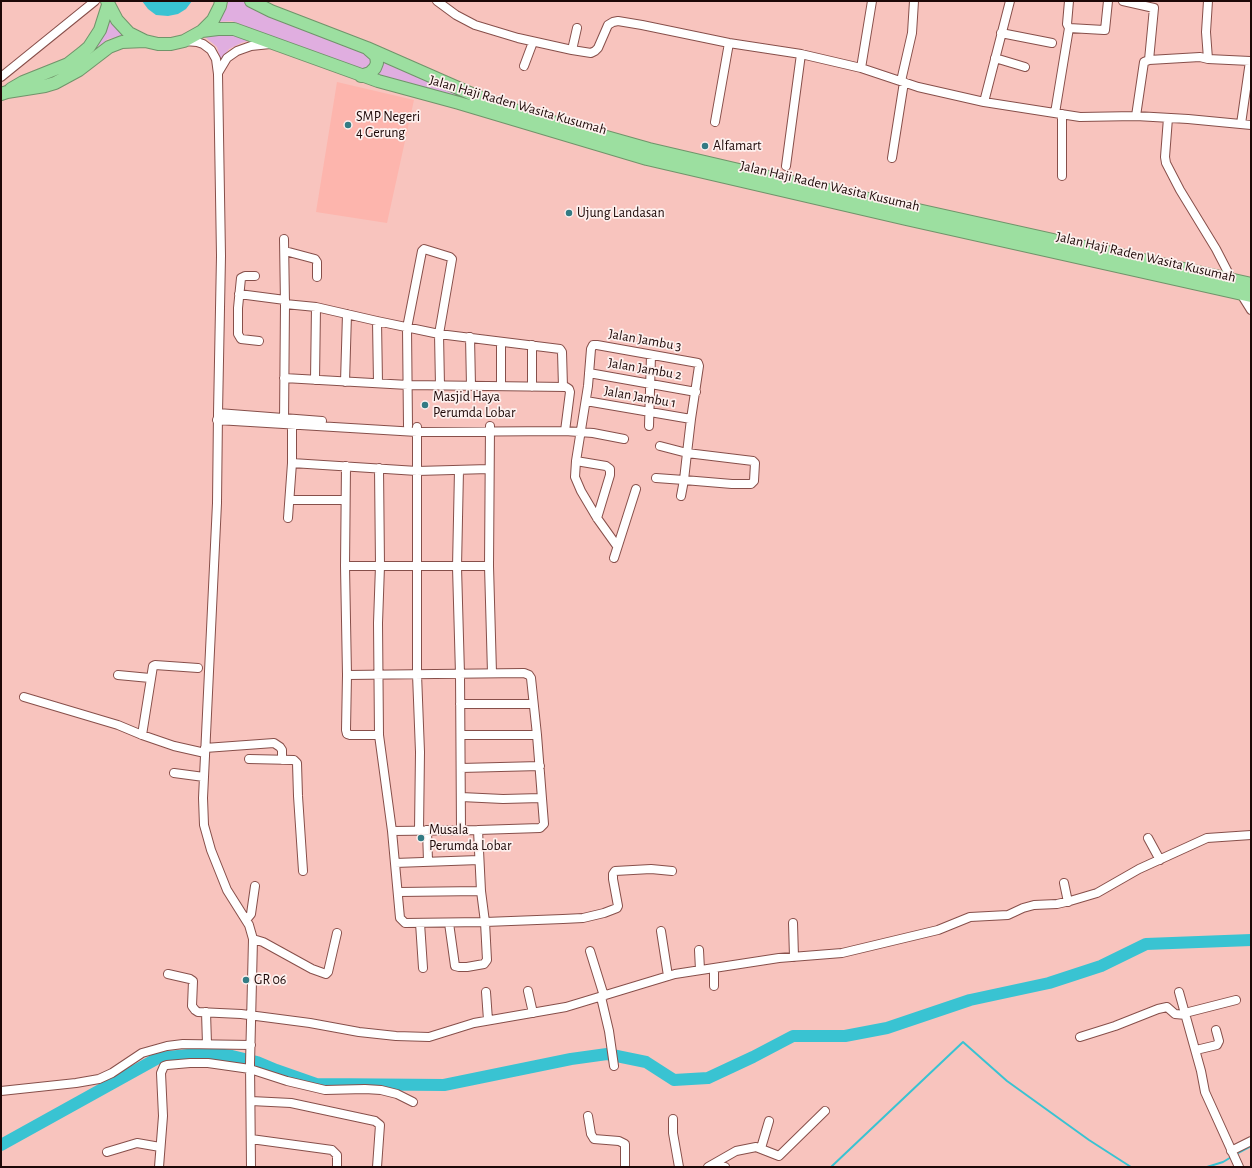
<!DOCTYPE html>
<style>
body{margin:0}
#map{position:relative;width:1252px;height:1168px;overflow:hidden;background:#f8c4be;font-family:"Alegreya Sans",sans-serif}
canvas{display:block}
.frame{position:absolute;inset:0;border:2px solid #1d0807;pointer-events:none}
</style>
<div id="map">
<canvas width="1252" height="1168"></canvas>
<div class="frame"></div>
</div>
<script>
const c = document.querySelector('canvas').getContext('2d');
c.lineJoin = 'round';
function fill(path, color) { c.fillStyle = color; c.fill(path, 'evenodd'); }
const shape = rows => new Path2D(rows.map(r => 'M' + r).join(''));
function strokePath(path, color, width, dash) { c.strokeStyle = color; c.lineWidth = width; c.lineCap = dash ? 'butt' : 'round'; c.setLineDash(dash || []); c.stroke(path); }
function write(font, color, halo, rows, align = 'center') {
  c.font = font + ' "Alegreya Sans",sans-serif'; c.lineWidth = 3.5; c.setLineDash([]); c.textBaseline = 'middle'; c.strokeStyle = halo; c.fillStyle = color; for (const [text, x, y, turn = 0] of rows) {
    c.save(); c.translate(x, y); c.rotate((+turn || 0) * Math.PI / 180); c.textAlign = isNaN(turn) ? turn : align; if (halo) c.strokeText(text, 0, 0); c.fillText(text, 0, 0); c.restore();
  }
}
const built = shape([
 [337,82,414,100,387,223,316,212]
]);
const green = shape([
 [228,1,242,1,262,12,372,54,376,61,365,72,232,21,215,22,227,8],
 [110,18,125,35,108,39,68,70,50,79,26,85,71,64,104,35],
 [224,29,254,39,241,43,229,49,221,60,217,47,205,37],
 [381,60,511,114,373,78,380,70]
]);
const water = shape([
 [142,1,192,1,186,9,178,14,168,16,156,15,148,9]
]);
const stream = shape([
 [1236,1154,1251,1146],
 [831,1167,963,1042,1007,1081,1089,1140,1131,1167],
 [1207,1167,1223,1162,1233,1156]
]);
const river = shape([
 [1,1145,158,1058,208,1053,232,1056,257,1062,276,1070,316,1084,444,1085,571,1059,607,1054,646,1062,674,1080,708,1078,753,1057,793,1036,845,1036,887,1028,970,1000,1049,983,1101,966,1146,944,1251,940]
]);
const minor = shape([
 [437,1,456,15,475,25,518,38,572,50,591,53,595,51,598,48,608,25,613,22,618,21,642,25,729,43,801,54,861,68,918,87,984,102,1080,117,1136,116,1188,119,1251,125],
 [1069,1,1067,24,1069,28,1104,30,1105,30,1108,1],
 [1123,1,1154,8,1149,60,1144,62,1136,116],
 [1001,33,1052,43],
 [185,41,197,42,203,44,211,50,216,59,218,74,221,256,218,413,217,503,203,798,204,825,211,850,227,890,249,925,253,939,250,1064,251,1167],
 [572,50,577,28],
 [995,58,1025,67],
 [1208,59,1250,61,1241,124],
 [1149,60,1200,57,1208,59,1206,32,1208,1],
 [524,66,533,42],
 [861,68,872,1],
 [218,73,227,58,237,51,251,46,270,44],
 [1,77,95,1],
 [901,81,912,33,914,1],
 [984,102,1010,1],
 [1055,113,1069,28],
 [1168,118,1165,157,1166,163,1180,190,1216,249,1232,280],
 [715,122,729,43],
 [892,158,904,82],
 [786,166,801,54],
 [1062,176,1062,114],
 [285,251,315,259,317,262,317,277],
 [255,276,245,276,241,278,238,308,238,334,241,339,259,341],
 [239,294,285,300],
 [1241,294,1251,310],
 [285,304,316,307,377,321,439,334,560,349,562,352,563,387],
 [377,321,378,383],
 [470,337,471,386],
 [501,342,501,386],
 [532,345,532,387],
 [589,373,696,392],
 [284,378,408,385,566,387,569,389,570,392,565,431],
 [315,380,316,307],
 [345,382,347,314],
 [586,401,691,419],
 [218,413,322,421],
 [217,420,417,432,565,431,593,433,624,439],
 [284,422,285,304,284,239],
 [408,426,407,328,422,251,424,249,450,257,452,259,439,334,440,386],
 [490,426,489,566,492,673],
 [649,426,651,355],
 [417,427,417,674,420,752,419,830],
 [576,461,606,466,610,469,610,475,597,518],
 [292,463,417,471,489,469],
 [346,466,345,566,347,675,346,730,347,734,350,735,379,735],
 [379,468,380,566,378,623,379,735,392,831,400,918,405,923,485,922,481,891,478,830,392,831],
 [459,470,457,567,460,674,461,830],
 [656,478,684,480,681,496],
 [290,500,345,500],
 [288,518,292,463,292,419],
 [617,546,597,518,581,491,575,477,576,461,588,386,591,349,593,345,597,345,698,363,699,366,691,419,687,453,684,480,732,484,751,484,754,481,755,463,753,461,687,453,660,446],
 [614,558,636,489],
 [345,566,489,566],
 [118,675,150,678],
 [347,675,524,673,529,675,531,678,537,735,544,824,540,828,478,830],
 [24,697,118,725,142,735,174,746,205,753],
 [460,704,533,704],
 [142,735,153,666,155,665,198,668],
 [461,735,537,735],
 [205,748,274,743,280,747,282,750,282,760],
 [249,759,294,760,297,763,298,796,303,871],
 [461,768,540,766],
 [174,773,204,777],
 [461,797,503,799,541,798],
 [427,830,428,861],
 [1148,838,1160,860],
 [395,863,479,860],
 [1064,883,1068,902],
 [399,892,481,891],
 [246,920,251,914,255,886],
 [420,923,423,968],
 [449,923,455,966,459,967,467,967,484,964,487,960,485,922,563,919,583,918,604,913,617,908,618,906,613,879,613,874,615,871,651,869,672,871],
 [793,923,794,957],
 [661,931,668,976],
 [253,939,263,942,312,969,326,974,328,972,337,933],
 [699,950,700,970],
 [590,951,604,996],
 [168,974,190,979,193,981,192,1006,195,1010,198,1012,241,1014,310,1023,359,1032,396,1036,429,1037,474,1023,566,1007,675,974,779,958,842,953,938,930,970,917,1008,915,1023,908,1034,905,1057,904,1070,901,1097,893,1139,869,1207,838,1251,835],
 [714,986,714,968],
 [528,991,533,1013],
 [486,992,488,1020],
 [1179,992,1201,1071,1205,1092,1239,1167],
 [601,997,609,1031,614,1066],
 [206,1012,207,1044],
 [1185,1013,1236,1000],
 [1080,1037,1115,1026,1158,1009,1167,1007,1175,1014,1186,1015],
 [1196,1050,1217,1045,1219,1041,1216,1030],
 [1,1091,76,1083,99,1079,112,1073,142,1053,167,1046,183,1044,251,1045],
 [251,1101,291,1103,375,1121,380,1125,377,1167],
 [588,1116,591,1134,594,1139,619,1141,625,1144,625,1167],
 [673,1119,673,1133,679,1167],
 [251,1139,332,1150,337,1155,337,1167],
 [761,1148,769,1121],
 [1231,1151,1251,1141],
 [107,1152,137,1143,160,1147],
 [719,1166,725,1167],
 [159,1167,163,1116,161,1073,164,1066,167,1065,190,1063,208,1063,250,1069,287,1081,325,1090,365,1089,381,1090,397,1094,413,1102],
 [708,1167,736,1151,756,1147,779,1156,825,1111]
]);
const highway = shape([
 [107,1,117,20,129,33,145,41,158,44,171,44,184,41,202,31,213,20,220,6,221,1],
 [251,1,271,11,367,48,474,95,528,115,585,131,649,149,769,177,1251,284],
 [202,31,218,29,234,29,378,81,459,103,647,159,906,219,1251,296],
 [361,76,370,73,375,68,377,63,376,56,368,49],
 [11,89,23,82,68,64,82,53,89,47,100,30,108,5],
 [1,94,7,92,45,86,55,83,79,70,109,47,122,42,145,41]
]);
const markers = [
 [348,125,4,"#337b84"],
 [705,146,4,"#337b84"],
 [569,213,4,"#337b84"],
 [425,405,4,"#337b84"],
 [421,838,4,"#337b84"],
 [246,980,4,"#337b84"]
];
const streetNames = [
 ["Jalan Haji Raden Wasita Kusumah",518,105,16],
 ["Jalan Haji Raden Wasita Kusumah",830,186,13],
 ["Jalan Haji Raden Wasita Kusumah",1146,257,13],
 ["Jalan Jambu 3",645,340,10],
 ["Jalan Jambu 2",645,369,10],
 ["Jalan Jambu 1",640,397,10]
];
const poiNames = [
 ["SMP Negeri",356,117],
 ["4 Gerung",356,133],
 ["Alfamart",713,146],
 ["Ujung Landasan",577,213],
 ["Masjid Haya",433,397],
 ["Perumda Lobar",433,413],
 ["Musala",429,830],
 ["Perumda Lobar",429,846],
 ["GR 06",254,980]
];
fill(built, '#fdb5ad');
fill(green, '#e0aee0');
fill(water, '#39c3d2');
strokePath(stream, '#39c3d2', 2);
strokePath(river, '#39c3d2', 12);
strokePath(minor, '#874f4a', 10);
strokePath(highway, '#70946a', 14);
strokePath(minor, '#fff', 8);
strokePath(highway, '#9cdfa0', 12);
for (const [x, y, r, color] of markers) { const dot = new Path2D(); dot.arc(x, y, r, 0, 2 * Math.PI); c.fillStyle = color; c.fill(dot); strokePath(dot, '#fdf0ee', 1.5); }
write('14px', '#1d0807', '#fdf0ee', streetNames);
write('14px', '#1d0807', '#fdf0ee', poiNames, 'left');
</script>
